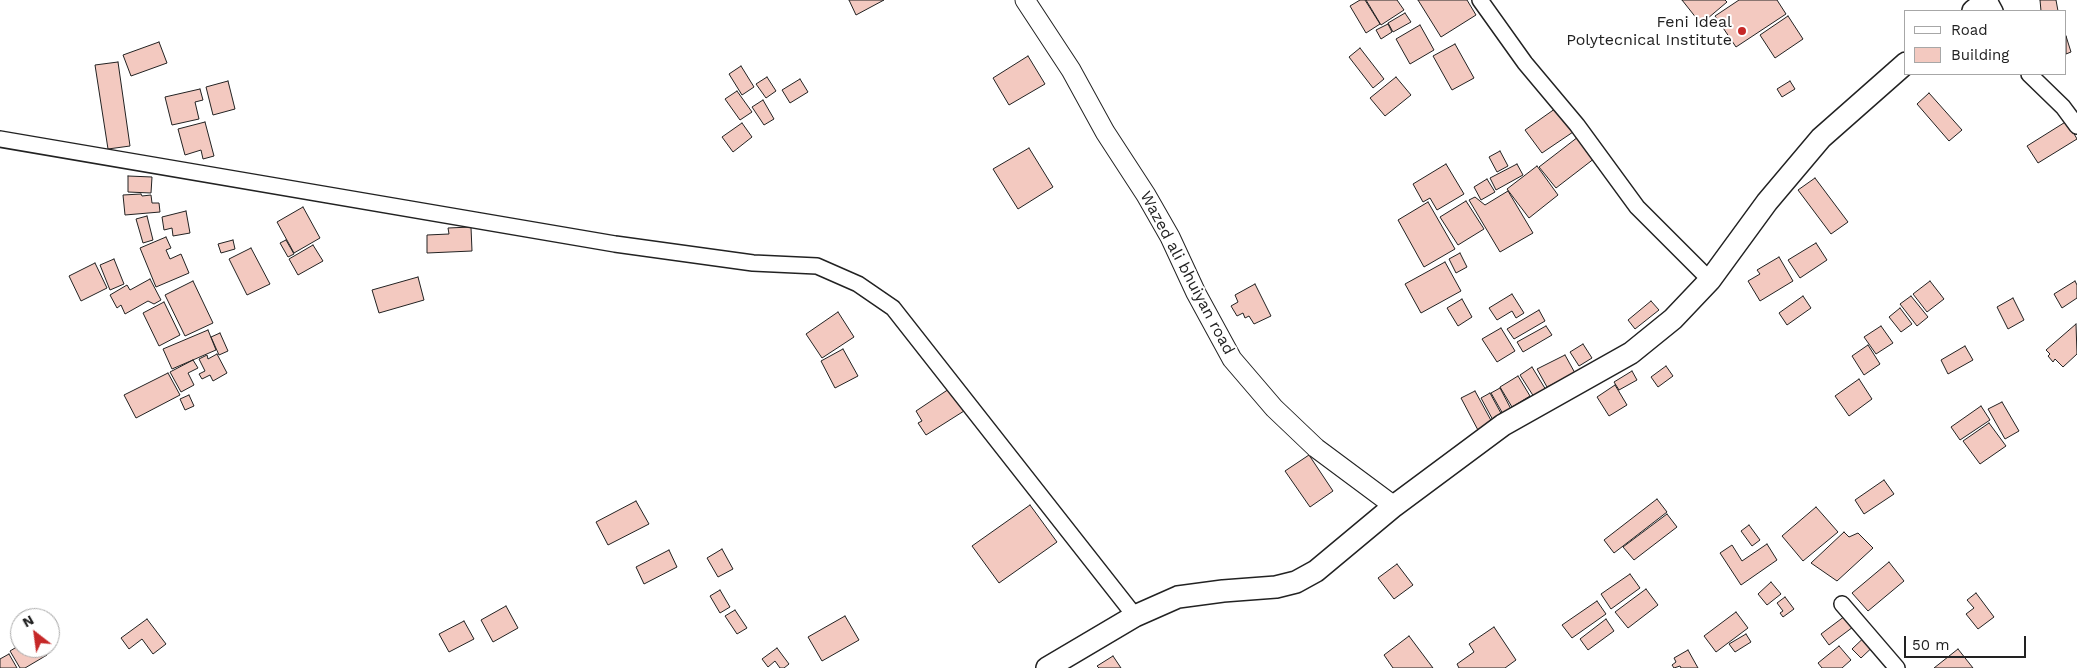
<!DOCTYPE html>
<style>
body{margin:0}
#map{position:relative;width:2077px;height:668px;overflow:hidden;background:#fff;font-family:"Work Sans",sans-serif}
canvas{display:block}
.legend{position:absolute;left:1904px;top:10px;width:162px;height:65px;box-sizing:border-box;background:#fff;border:1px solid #a7a7a7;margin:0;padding:6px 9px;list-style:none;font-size:15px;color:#222}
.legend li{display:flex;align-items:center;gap:10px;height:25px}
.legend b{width:25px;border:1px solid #a7a7a7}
.north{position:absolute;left:10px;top:608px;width:50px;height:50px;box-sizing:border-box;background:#fff;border:1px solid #a7a7a7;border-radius:50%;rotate:330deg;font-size:14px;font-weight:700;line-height:20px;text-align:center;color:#222}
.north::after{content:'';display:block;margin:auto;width:18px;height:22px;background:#c62828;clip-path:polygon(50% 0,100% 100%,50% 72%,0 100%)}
.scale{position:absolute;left:1904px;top:636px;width:122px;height:22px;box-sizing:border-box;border:2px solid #222;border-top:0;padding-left:6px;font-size:15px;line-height:18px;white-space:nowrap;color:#222;-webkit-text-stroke:4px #fff;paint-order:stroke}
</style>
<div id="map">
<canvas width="2077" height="668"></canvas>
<ul class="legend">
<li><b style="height:6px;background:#fff"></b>Road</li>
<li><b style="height:14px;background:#f3c9c0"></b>Building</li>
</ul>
<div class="north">N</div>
<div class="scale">50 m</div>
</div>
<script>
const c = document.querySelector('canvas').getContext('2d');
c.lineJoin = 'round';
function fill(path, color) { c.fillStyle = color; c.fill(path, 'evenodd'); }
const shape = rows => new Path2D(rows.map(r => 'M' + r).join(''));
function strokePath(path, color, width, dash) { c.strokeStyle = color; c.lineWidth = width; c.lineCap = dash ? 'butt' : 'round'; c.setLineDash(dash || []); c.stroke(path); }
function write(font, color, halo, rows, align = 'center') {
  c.font = font + ' "Work Sans",sans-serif'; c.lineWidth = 4; c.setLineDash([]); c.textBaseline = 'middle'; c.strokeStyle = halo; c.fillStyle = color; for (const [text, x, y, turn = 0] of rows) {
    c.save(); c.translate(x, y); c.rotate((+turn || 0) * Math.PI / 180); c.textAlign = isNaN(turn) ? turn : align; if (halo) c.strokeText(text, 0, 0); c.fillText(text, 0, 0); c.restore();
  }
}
const building = shape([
 [849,0,884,0,856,15,849,0],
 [1360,0,1365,0,1380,24,1366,33,1350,6,1360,0],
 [1366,0,1397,0,1404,10,1381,25,1366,0],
 [1418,0,1467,0,1476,15,1441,37,1418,0],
 [1682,0,1725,0,1727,2,1701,24,1682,0],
 [1739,0,1777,0,1786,14,1736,47,1715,16,1739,0],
 [2040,0,2056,0,2058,11,2041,11,2040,0],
 [1405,13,1411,22,1393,32,1388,23,1405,13],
 [1788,16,1803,39,1775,58,1760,35,1788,16],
 [1388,24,1392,32,1381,39,1376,30,1388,24],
 [1420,25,1434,50,1410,64,1396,39,1420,25],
 [2066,36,2071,52,2066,54,2066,36],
 [159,42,167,63,131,76,123,55,159,42],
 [1455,44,1474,78,1452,90,1433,56,1455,44],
 [1360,48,1384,79,1373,88,1349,57,1360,48],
 [1028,56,1045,84,1009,105,993,78,1028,56],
 [118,62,130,146,108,149,95,65,118,62],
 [741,66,754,87,742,95,729,74,741,66],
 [767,77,776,91,766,98,756,84,767,77],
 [1396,77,1411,95,1385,116,1370,98,1396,77],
 [800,79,808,92,790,103,782,90,800,79],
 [228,81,235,109,213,115,206,87,228,81],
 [1790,81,1795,89,1782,97,1777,89,1790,81],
 [200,89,203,100,195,102,199,119,172,125,165,97,200,89],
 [737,91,752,112,740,120,725,99,737,91],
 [1929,93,1962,130,1949,141,1917,104,1929,93],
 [763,100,774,119,764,125,752,107,763,100],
 [1559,106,1576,130,1542,153,1525,130,1559,106],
 [2067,121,2077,139,2038,163,2027,146,2067,121],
 [205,122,214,156,203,159,201,150,185,155,178,129,205,122],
 [742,123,752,137,733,152,722,137,742,123],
 [1578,137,1595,158,1556,188,1539,167,1578,137],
 [1029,148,1053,187,1018,209,993,169,1029,148],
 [1500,151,1508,166,1497,172,1489,157,1500,151],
 [1446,164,1464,194,1437,210,1430,198,1423,202,1413,184,1446,164],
 [1517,164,1523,175,1496,190,1490,178,1517,164],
 [1537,166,1558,195,1529,218,1507,189,1537,166],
 [128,176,152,177,151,193,128,192,128,176],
 [1815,178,1848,222,1831,234,1798,190,1815,178],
 [1487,179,1495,192,1481,200,1474,187,1487,179],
 [1508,191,1533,233,1500,252,1469,200,1475,197,1485,205,1508,191],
 [141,194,142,196,151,195,152,203,159,203,160,212,125,215,123,195,141,194],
 [1466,201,1484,229,1458,245,1440,217,1466,201],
 [1428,202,1455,249,1424,267,1398,220,1428,202],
 [303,207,320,238,294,253,277,222,303,207],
 [186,211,190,233,173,236,172,228,164,230,162,217,186,211],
 [147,216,153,240,143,243,136,219,147,216],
 [471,227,472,251,427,253,427,235,449,234,448,228,471,227],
 [166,237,171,248,166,250,170,259,181,254,189,273,156,287,140,248,166,237],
 [233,240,235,249,221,253,218,244,233,240],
 [286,240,294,254,288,257,280,243,286,240],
 [1816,243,1827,260,1800,278,1788,260,1816,243],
 [313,245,323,261,298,275,289,259,313,245],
 [251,248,270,284,247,295,229,259,251,248],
 [1460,253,1467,267,1456,273,1449,259,1460,253],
 [1779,257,1793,281,1760,301,1748,281,1760,274,1757,270,1779,257],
 [114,259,124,284,110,290,100,265,114,259],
 [1445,262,1461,291,1421,313,1405,284,1445,262],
 [95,263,107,288,81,301,69,276,95,263],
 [418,277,424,300,379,313,372,290,418,277],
 [150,279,161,300,154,304,148,301,125,314,121,305,117,308,110,295,127,285,130,290,150,279],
 [193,281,213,323,185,336,165,295,193,281],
 [1930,281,1944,299,1927,312,1913,294,1930,281],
 [2075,281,2077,285,2077,298,2062,308,2054,294,2075,281],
 [1255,284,1271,316,1254,324,1249,316,1245,318,1243,313,1237,316,1231,306,1238,302,1235,295,1255,284],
 [1512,294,1524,313,1516,318,1512,311,1497,320,1489,308,1512,294],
 [1803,296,1811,308,1787,325,1779,313,1803,296],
 [1911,296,1928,317,1917,326,1900,304,1911,296],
 [2013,298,2024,320,2008,329,1997,307,2013,298],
 [1462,299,1472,317,1458,326,1447,308,1462,299],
 [1651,301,1659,310,1635,329,1628,320,1651,301],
 [164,302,180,335,159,346,143,313,164,302],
 [1900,308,1912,324,1901,332,1889,317,1900,308],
 [1539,310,1545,321,1514,339,1507,329,1539,310],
 [838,312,854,337,822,358,806,334,838,312],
 [2076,324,2077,354,2063,367,2055,359,2053,362,2048,356,2050,354,2046,350,2076,324],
 [1546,326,1552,335,1523,352,1517,342,1546,326],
 [1881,326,1893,343,1876,354,1864,337,1881,326],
 [1501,328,1515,351,1497,362,1482,339,1501,328],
 [208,330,216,350,172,369,163,349,208,330],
 [220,333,228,351,219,355,211,337,220,333],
 [1583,344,1592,358,1579,366,1570,352,1583,344],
 [1868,345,1880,364,1864,375,1852,356,1868,345],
 [1965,346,1973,360,1948,374,1941,360,1965,346],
 [843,349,858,376,835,388,821,361,843,349],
 [217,354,227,373,213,381,210,375,202,379,199,374,205,371,199,359,207,355,208,359,217,354],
 [1565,355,1575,373,1547,387,1537,369,1565,355],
 [193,360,198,368,188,373,194,385,181,392,170,372,193,360],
 [1666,366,1673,376,1658,387,1651,377,1666,366],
 [1532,367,1546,390,1534,397,1520,375,1532,367],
 [1632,371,1637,380,1619,390,1614,382,1632,371],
 [168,373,180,395,136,418,124,395,168,373],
 [1518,376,1530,396,1512,407,1500,387,1518,376],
 [1859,379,1872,399,1849,416,1835,396,1859,379],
 [1615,385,1627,405,1609,416,1597,397,1615,385],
 [1500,388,1511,409,1503,414,1491,393,1500,388],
 [949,389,964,411,926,435,918,423,922,421,916,411,949,389],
 [1475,391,1493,424,1479,432,1461,398,1475,391],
 [1490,393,1503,417,1494,422,1481,398,1490,393],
 [189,395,194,406,185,410,180,399,189,395],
 [2002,402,2019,431,2005,439,1988,409,2002,402],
 [1981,406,1990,420,1960,440,1951,427,1981,406],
 [1989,423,2006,446,1980,464,1963,441,1989,423],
 [1309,455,1333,491,1310,507,1285,471,1309,455],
 [1884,480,1894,494,1864,514,1855,500,1884,480],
 [1657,499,1667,512,1614,553,1604,540,1657,499],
 [636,501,649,524,608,545,596,522,636,501],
 [1030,505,1057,542,999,583,972,546,1030,505],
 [1816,507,1838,532,1803,561,1782,536,1816,507],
 [1667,514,1677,527,1634,560,1623,547,1667,514],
 [1749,525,1760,540,1752,546,1741,531,1749,525],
 [1844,532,1849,537,1858,533,1873,548,1837,581,1811,563,1844,532],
 [1767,544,1777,560,1741,585,1720,553,1732,545,1742,561,1767,544],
 [722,549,733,569,718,577,707,558,722,549],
 [669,550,677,567,644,584,636,567,669,550],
 [1889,562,1904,581,1868,611,1852,593,1889,562],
 [1397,564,1413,585,1394,599,1378,578,1397,564],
 [1630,574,1640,588,1611,609,1601,594,1630,574],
 [1771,582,1781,594,1767,605,1758,594,1771,582],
 [1646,589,1658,605,1628,628,1615,612,1646,589],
 [720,590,730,607,720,613,710,596,720,590],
 [1976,593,1994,617,1978,629,1966,614,1974,608,1967,600,1976,593],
 [1785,597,1794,609,1783,617,1780,613,1783,611,1777,603,1785,597],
 [1597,601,1606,614,1572,638,1562,625,1597,601],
 [506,606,518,628,493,642,481,620,506,606],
 [735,610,747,628,737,634,725,616,735,610],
 [1736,612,1748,628,1716,652,1704,636,1736,612],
 [1849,613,1857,624,1829,645,1821,634,1849,613],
 [845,616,859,640,822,661,808,637,845,616],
 [147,619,166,644,153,654,142,639,129,649,121,638,147,619],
 [1606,619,1614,631,1588,650,1580,639,1606,619],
 [464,621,474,639,449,652,439,634,464,621],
 [1494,627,1516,660,1505,668,1459,668,1457,664,1474,652,1469,644,1494,627],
 [1872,630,1881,639,1861,658,1852,649,1872,630],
 [1746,634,1751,642,1735,652,1729,644,1746,634],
 [1409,636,1433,668,1393,668,1384,655,1409,636],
 [20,645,20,648,43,648,47,655,25,668,20,668,10,651,20,645],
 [1839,646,1851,660,1842,668,1822,668,1818,663,1839,646],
 [777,648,789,664,784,668,780,668,775,661,768,667,762,659,777,648],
 [1958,649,1973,668,1934,668,1958,649],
 [1688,650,1698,668,1681,668,1680,666,1674,668,1672,665,1676,662,1674,658,1688,650],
 [9,654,17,668,0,668,0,659,9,654],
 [1113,656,1121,668,1099,668,1097,666,1113,656]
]);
const minor = shape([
 [1480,0,1525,63,1577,125,1637,207,1710,280],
 [1989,0,1995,11],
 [2029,74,2063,107,2077,126],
 [0,139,615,244,753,263,817,266,858,284,893,308,1135,616],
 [1842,604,1897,668]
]);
const tertiary = shape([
 [1025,0,1071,70,1105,132,1146,195,1170,237,1196,293,1232,359,1274,408,1316,448,1394,506]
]);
const secondary = shape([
 [1973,11,1987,0],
 [1047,668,1135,616,1178,597,1223,591,1276,587,1296,582,1316,571,1394,506,1503,425,1631,353,1673,319,1710,280,1767,202,1821,138,1906,63]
]);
const markers = [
 [1742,31,5,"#c62828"]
];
const poiNames = [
 ["Feni Ideal",1732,22],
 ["Polytecnical Institute",1732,40]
];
const streetNames = [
 ["Wazed ali bhuiyan road",1187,273,62]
];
fill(building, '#f3c9c0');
strokePath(building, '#222', 1);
strokePath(minor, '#222', 18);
strokePath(tertiary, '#222', 21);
strokePath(secondary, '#222', 24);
strokePath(minor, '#fff', 15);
strokePath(tertiary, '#fff', 19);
strokePath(secondary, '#fff', 21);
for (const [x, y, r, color] of markers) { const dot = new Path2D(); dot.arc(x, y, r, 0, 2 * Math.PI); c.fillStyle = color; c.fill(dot); strokePath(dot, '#fff', 2); }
write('16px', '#222', '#fff', poiNames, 'right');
write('16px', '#222', '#fff', streetNames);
</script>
